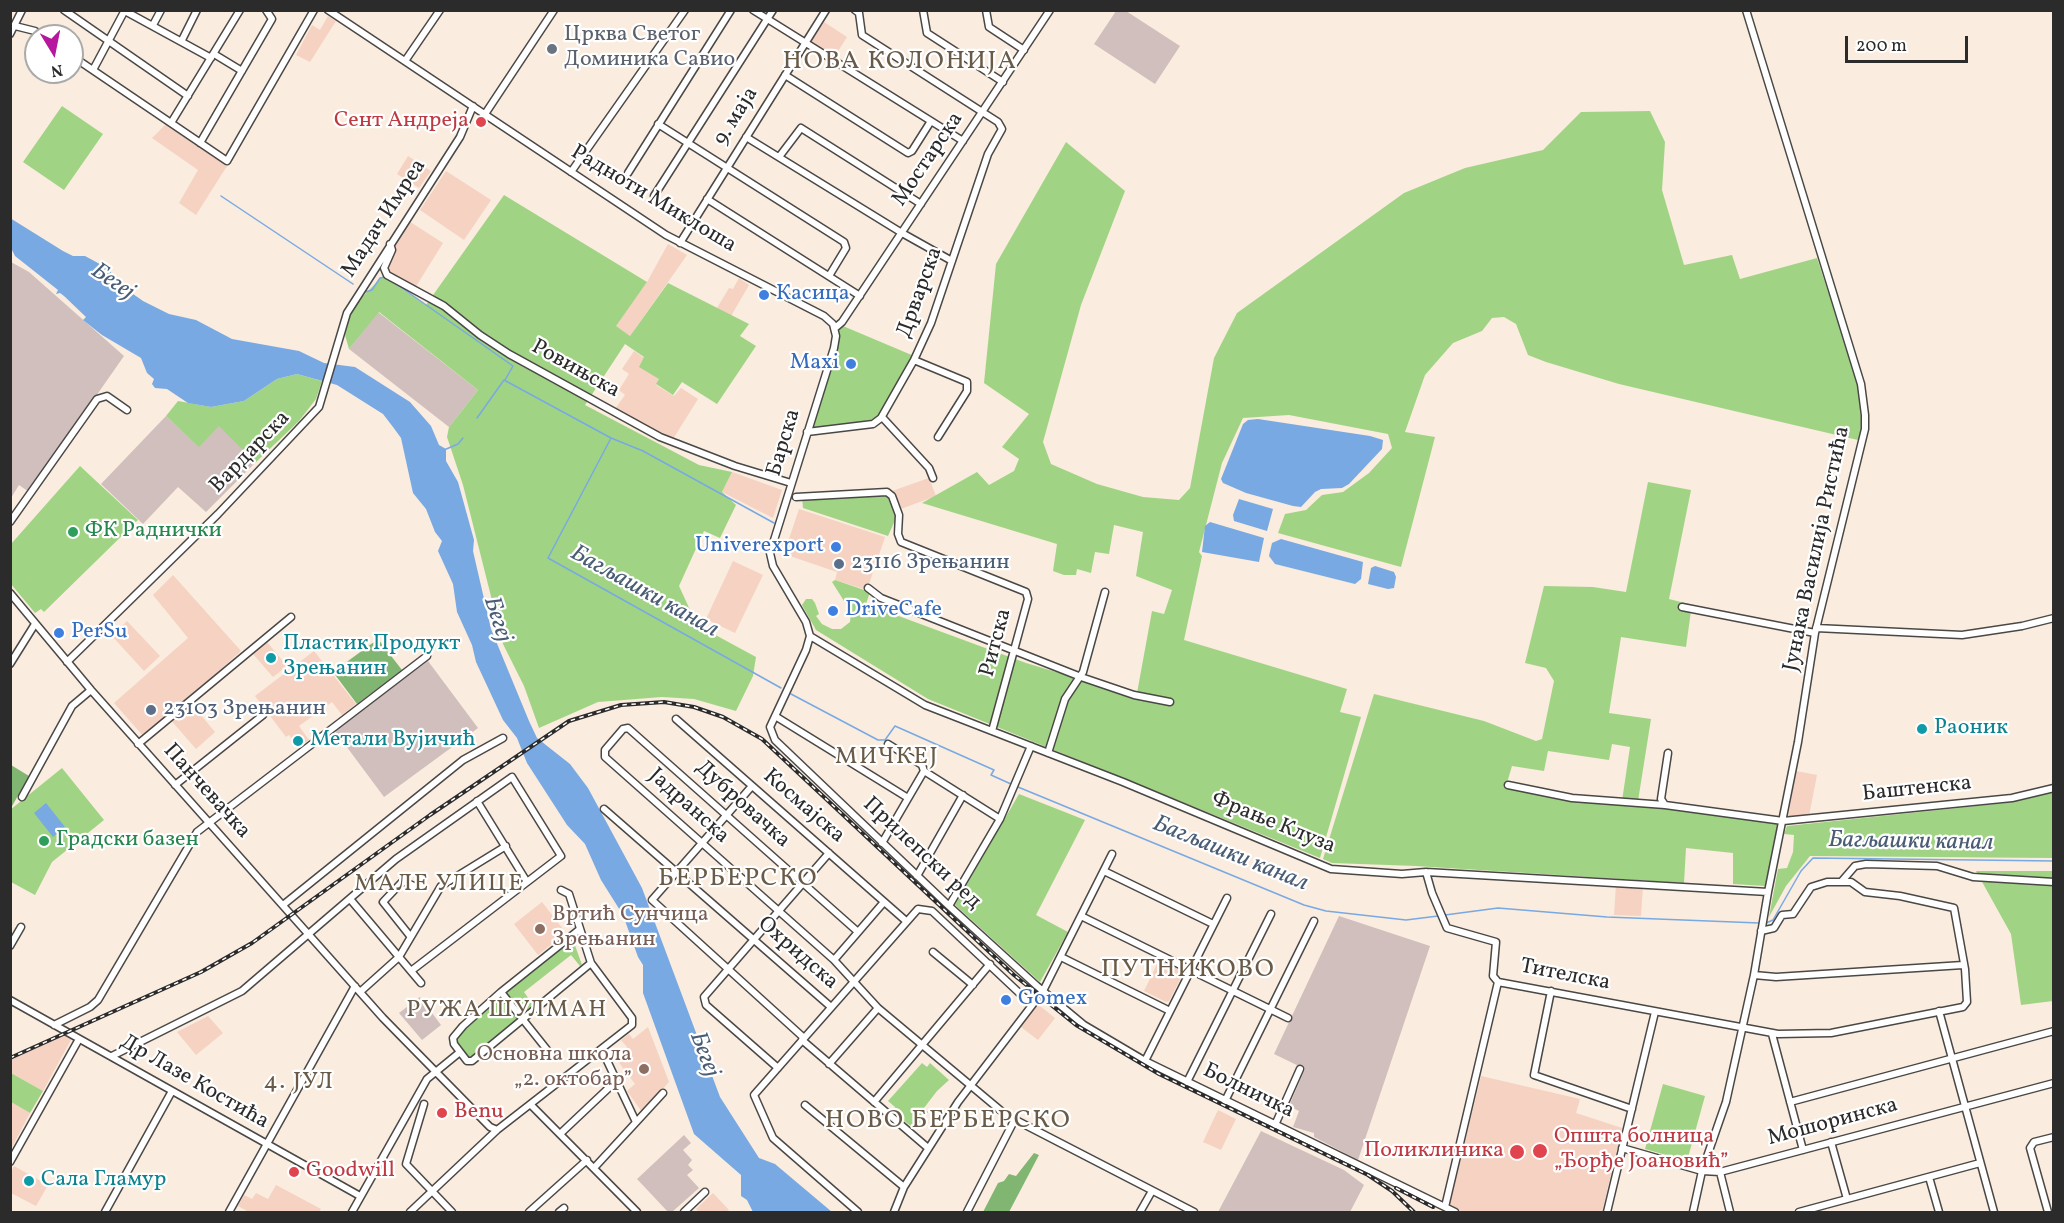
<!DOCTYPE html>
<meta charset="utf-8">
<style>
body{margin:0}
#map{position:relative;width:2064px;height:1223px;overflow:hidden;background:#faecde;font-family:Vollkorn,serif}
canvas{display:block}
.frame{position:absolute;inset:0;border:12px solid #2b2b2b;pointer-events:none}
.north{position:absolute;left:24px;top:24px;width:60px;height:60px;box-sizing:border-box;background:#fff;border:2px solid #aaa;border-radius:50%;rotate:170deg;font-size:16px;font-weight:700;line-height:24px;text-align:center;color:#2b2b2b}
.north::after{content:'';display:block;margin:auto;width:21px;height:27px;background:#b5179e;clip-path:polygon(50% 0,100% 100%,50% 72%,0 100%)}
.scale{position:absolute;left:1845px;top:36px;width:123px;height:27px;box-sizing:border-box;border:3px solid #2b2b2b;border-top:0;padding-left:8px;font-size:18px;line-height:21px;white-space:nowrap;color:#2b2b2b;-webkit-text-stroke:4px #fff;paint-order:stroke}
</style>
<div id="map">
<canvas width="2064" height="1223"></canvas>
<div class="frame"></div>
<div class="north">N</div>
<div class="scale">200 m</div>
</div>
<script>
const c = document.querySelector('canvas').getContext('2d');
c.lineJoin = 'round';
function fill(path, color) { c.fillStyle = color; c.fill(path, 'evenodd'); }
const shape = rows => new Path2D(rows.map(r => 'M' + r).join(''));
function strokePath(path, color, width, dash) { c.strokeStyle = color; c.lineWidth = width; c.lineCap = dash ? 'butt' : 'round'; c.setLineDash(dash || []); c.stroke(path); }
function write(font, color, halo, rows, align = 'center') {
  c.font = font + ' Vollkorn,serif'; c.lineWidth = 4.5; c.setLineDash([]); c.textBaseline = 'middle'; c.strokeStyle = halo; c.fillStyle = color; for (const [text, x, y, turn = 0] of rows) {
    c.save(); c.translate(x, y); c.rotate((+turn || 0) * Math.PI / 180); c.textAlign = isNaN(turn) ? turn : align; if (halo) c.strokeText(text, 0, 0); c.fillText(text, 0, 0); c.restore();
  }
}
const built = shape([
 [328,16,336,21,310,62,296,55,312,25,320,30],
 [824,22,847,37,833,59,809,44],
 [166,124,227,166,196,215,179,203,198,170,152,138],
 [408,156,431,171,419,188,397,174],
 [446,171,491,200,464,240,420,210],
 [407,220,443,243,415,288,385,269,394,249,393,240],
 [668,244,687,255,630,336,615,326,647,282],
 [739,278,749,285,731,316,717,308,729,288,733,289],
 [634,351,644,358,659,379,656,385,674,396,681,388,698,399,673,439,615,409,625,395,619,390,629,374,622,369],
 [732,472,782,490,773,518,722,492],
 [929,478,936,496,898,510,892,491],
 [799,509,885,537,867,590,835,580,837,572,784,554],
 [733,561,763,575,735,633,706,619],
 [173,575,241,651,145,738,114,703,188,638,153,595],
 [127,621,160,656,144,671,112,636],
 [267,642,287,666,273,677,253,654],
 [314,651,356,704,342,715,332,702,299,726,309,740,299,747,289,735,286,737,255,696],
 [190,702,215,732,196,749,170,719],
 [1796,771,1817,775,1809,816,1788,818],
 [1616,885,1643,887,1641,916,1614,915],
 [542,902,566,933,538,955,514,924],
 [1159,960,1184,972,1169,1001,1166,1002,1144,991],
 [1035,1002,1055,1018,1038,1040,1017,1024],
 [208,1016,223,1033,196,1055,177,1032],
 [648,1027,669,1082,642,1112,627,1091,635,1084,614,1056,627,1047,621,1040,629,1034,633,1039],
 [64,1034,72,1038,43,1091,11,1073,10,1058],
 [1481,1076,1580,1099,1576,1113,1622,1128,1602,1212,1464,1212,1449,1206],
 [11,1102,30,1113,11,1149],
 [1218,1110,1236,1119,1221,1150,1203,1142],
 [14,1166,48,1185,36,1206,11,1193,11,1173],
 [276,1185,321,1209,319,1212,249,1212,238,1206,244,1195,252,1199,256,1193,268,1199],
 [713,1193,729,1210,726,1212,699,1212,696,1209]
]);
const industrial = shape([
 [1126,11,1180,46,1155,84,1094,44,1116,11],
 [11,262,29,272,124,356,29,492,19,485,11,498],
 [378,312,478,390,449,427,349,349],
 [166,416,199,446,219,425,255,463,206,512,178,487,143,524,101,484],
 [428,661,478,728,384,797,335,731],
 [1339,916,1430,946,1358,1160,1314,1137,1314,1133,1293,1127,1299,1111,1289,1106,1305,1069,1274,1054],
 [420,997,441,1025,422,1040,399,1013],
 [1261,1131,1344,1170,1364,1185,1350,1212,1218,1212],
 [684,1135,691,1143,683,1150,692,1160,688,1165,693,1170,687,1175,699,1188,672,1212,668,1212,637,1179]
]);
const green = shape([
 [62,106,103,134,64,190,23,162],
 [1650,111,1665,142,1662,190,1684,265,1732,255,1740,279,1817,258,1861,392,1863,429,1858,440,1619,384,1546,362,1528,355,1516,324,1504,317,1492,318,1482,331,1453,343,1425,375,1405,432,1435,437,1401,567,1278,533,1285,514,1306,510,1322,495,1343,492,1369,473,1392,448,1388,434,1289,415,1243,418,1222,463,1199,552,1202,556,1184,640,1347,689,1340,712,1361,717,1320,858,928,699,816,630,802,605,806,599,812,599,815,603,819,614,816,616,822,624,832,629,841,629,850,622,851,612,832,582,835,580,870,592,866,604,1026,663,1170,706,1173,702,1137,693,1152,611,1164,614,1172,590,1136,576,1143,532,1114,525,1109,554,1095,552,1091,573,1077,569,1076,575,1064,575,1053,571,1057,544,922,503,977,472,989,485,1014,471,1019,459,1002,447,1029,414,984,383,996,264,1066,142,1125,191,1081,305,1043,442,1051,464,1097,484,1143,497,1179,500,1190,488,1214,358,1237,313,1404,193,1465,168,1543,150,1581,112],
 [504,195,647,282,616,326,630,336,668,283,749,324,740,336,756,346,717,404,682,382,673,395,656,384,659,379,639,367,644,357,625,344,585,405,699,465,732,472,722,492,736,505,720,538,704,531,679,586,697,625,756,657,753,676,736,711,694,699,662,697,598,702,539,728,524,686,503,644,463,485,447,437,449,427,478,390,379,312,349,349,345,335,349,317,360,299,383,276,426,305],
 [843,326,914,356,877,419,810,430,837,330],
 [297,374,322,381,316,399,299,421,255,463,219,426,199,447,166,416,178,401,211,407,244,401,277,379],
 [80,466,138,520,44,612,41,609,35,613,11,584,11,544],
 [1648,482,1691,490,1669,599,1689,604,1688,610,1691,611,1686,647,1621,637,1609,713,1651,719,1638,801,1622,801,1630,747,1612,744,1609,760,1548,751,1544,771,1512,766,1506,786,1576,800,1615,805,1638,803,1779,823,1765,886,1733,884,1733,853,1686,848,1684,883,1416,866,1332,863,1323,859,1374,694,1484,721,1536,741,1542,739,1554,681,1546,668,1525,663,1544,586,1593,587,1626,592],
 [887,494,897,516,888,536,803,508,802,497,846,498],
 [62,768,104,820,52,862,35,895,11,882,10,810],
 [2053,792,2053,858,1810,856,1786,886,1769,917,1778,869,1787,868,1793,852,1794,835,1784,834,1787,826,2005,803],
 [1019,794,1085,820,1036,915,1068,932,1040,982,955,905],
 [1976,871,2053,871,2053,1001,2021,1005,2011,934],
 [572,937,582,965,580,966,571,955,524,992,534,1006,520,1016,502,992],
 [501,995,519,1019,469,1060,456,1041,466,1027],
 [922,1063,927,1067,930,1063,949,1080,937,1091,924,1108,928,1112,914,1129,894,1112,895,1107,888,1101],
 [11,1073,43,1091,30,1113,11,1102],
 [1663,1084,1705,1096,1687,1161,1645,1149]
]);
const forest = shape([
 [378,639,402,670,357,704,333,672],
 [11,765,29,776,11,808],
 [1034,1153,1039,1155,1009,1212,983,1212,998,1183,1004,1181,1009,1174,1016,1176]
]);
const water = shape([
 [10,218,63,251,73,256,85,256,109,269,116,282,143,301,169,314,196,320,232,339,299,351,324,363,355,367,410,402,431,426,439,445,446,449,446,461,458,482,474,540,473,551,491,629,529,721,537,738,570,764,588,788,642,888,720,1097,759,1158,775,1164,832,1212,753,1212,747,1200,741,1196,741,1175,694,1134,643,993,643,965,638,957,623,915,601,880,585,844,567,825,527,763,517,738,503,720,476,662,472,645,457,612,453,584,438,551,442,541,435,532,426,509,413,493,401,438,393,427,383,414,337,385,297,374,277,379,244,401,211,407,188,403,167,389,155,388,152,384,154,379,147,373,141,358,102,335,83,320,86,317,64,296,60,293,56,294,58,290,15,256,11,248],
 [1258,419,1370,436,1383,440,1382,449,1349,484,1342,488,1321,489,1315,492,1301,507,1293,506,1246,493,1223,483,1221,479,1243,424,1248,420],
 [1239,499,1273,509,1267,531,1234,521,1233,515],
 [1210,522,1264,538,1259,562,1202,552,1205,526],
 [1281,539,1363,562,1361,579,1355,584,1275,564,1269,556,1272,543],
 [1375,566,1394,572,1396,577,1394,588,1388,589,1368,584,1371,568],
 [46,803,65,827,53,837,34,813]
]);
const stream = shape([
 [221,196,353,284],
 [392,281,513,366,505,380],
 [365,292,372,290,380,278,385,277],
 [477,418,504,380,611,438,643,451,774,523],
 [611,438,548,558,781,688],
 [444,450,458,444,463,438],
 [791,694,878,740,885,740,895,726,994,770,991,775,1011,784],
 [1018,787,1304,905,1326,911,1406,920,1438,916],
 [1445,915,1498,908,1607,917,1759,923],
 [1766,923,1773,920,1801,871,1813,858,2054,861]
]);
const minor = shape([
 [64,10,188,96],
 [328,10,666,235,824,316,833,324,836,336,834,348,770,553,773,566,806,622,810,636,806,650,770,727,775,740,949,906,1037,986,1084,1025,1145,1061,1455,1212],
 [753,10,963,141],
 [923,10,927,33,1003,82],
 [986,10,989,27,1024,50],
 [1746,10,1861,384,1865,415,1865,429,1815,633,1798,742,1768,892],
 [125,11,211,58],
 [153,25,161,10],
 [15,26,35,31,43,36],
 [10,34,22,10],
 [182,40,197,10],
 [214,54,242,71],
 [72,56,227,161,314,10],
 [405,61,440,10],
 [93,70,125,10],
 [785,75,908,153,912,151,931,121],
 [485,114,554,10],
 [171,123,240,10],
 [658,124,844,242,846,248,829,276],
 [746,137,902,233,952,261],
 [200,143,272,19,266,10],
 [779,157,801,128,921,204],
 [571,172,685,10],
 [628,173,731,10],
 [654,196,773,10],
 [707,199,860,296],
 [680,243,826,10],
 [390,244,392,250,384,268,387,275,444,306,480,335,509,354,660,437,735,466,791,483],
 [835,328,842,322,1050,10],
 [914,360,967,382,967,391,938,437],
 [882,417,929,468,933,478],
 [807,432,873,424,881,418,914,360,931,323,988,154,1002,129,998,122,862,35,859,13,855,10],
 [796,497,887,492,892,496,899,515,898,534,901,542,1026,592,1028,599,992,731],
 [10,522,97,399,107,396,127,410],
 [868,588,881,598,1081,677,1134,695,1170,702],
 [10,593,91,690,383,1018,490,1127,497,1130],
 [1682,607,1815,633],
 [1816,628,1962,635,2022,626,2054,618],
 [810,636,925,705,1123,782,1331,869,1402,874,1426,872,1768,892,1754,975,1726,1102,1702,1171,1693,1212],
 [67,662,218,514,319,407,347,313,460,137,473,106],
 [10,664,35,624],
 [775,716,908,798],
 [676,719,906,921],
 [138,744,291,617],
 [888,744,922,765,924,771,1000,819],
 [1048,753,1065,699,1083,672,1105,592],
 [1668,753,1661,799,1665,805,1783,821,2012,798,2054,788],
 [175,785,263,715],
 [1508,785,1572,798,1665,805],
 [752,786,652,900,804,1038],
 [22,797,72,706,91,690],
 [477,801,527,882],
 [604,809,831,1007],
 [882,843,924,771],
 [1104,871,1213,924],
 [1426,872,1432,893,1447,928,1496,942,1493,976,1498,982,1778,1034,1831,1033,1963,1007,1967,1002,1965,969,1954,908,1900,896,1865,892,1851,882,1827,882,1811,887,1793,914,1782,915,1774,928,1761,931],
 [917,876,963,795],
 [1842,881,1855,866,1866,864,1937,866,1973,877,2054,882],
 [561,890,569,894,591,963],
 [350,899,421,983],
 [283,905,463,760,503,738],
 [949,906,1000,819,1031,746],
 [1081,916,1288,1018],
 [858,932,628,728,623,729,605,750,605,757,834,960,878,1008,1006,1115,1194,1212],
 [410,936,383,902,403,881,416,887],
 [10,946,21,927],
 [933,952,973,985],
 [1061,957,1170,1011],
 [834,960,884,902],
 [1754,975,1776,977,1963,965],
 [1551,991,1534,1075,1632,1109],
 [360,992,399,957,441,886,506,846],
 [501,992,552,1056],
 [10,1000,360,1196],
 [1939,1011,1994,1212],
 [54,1025,90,1007,98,1000,197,832,427,656],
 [1772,1034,1803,1150],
 [802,1040,928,1148],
 [602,1050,636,1122],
 [112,1056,242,991,396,859,512,777,561,856,411,971],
 [1145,1061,1227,898],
 [829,1064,878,1008],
 [778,1068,706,1005,704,997,829,853],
 [1187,1082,1271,914],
 [1225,1101,1314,921],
 [874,1102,990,964],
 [1790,1102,2054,1031],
 [424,1104,406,1164,452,1212],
 [531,1105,637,1212],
 [805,1105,904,1187],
 [1275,1125,1300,1069],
 [561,1133,615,1082],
 [1831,1142,1847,1199],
 [1622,1148,1702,1171,1720,1172,2054,1083],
 [10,1162,79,1039],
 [594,1168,663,1093],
 [1720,1172,1730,1212],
 [1929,1177,1939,1212],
 [1445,1207,1498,982],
 [105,1212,172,1091],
 [229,1212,355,986],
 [352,1212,427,1079,460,1052],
 [410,1212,497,1130,632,1025,632,1018,591,963,472,1061,467,1061,454,1044,453,1038,463,1026,501,992,580,929],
 [529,1212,587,1160],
 [559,1212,564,1208],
 [684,1212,705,1192],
 [858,1212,773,1138,754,1095,918,909,932,911,1031,1004],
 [894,1212,904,1187,958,1102,1043,991,1112,854],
 [967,1212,1015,1119],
 [1140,1212,1152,1191],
 [1607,1212,1655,1012],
 [1799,1212,1980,1163],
 [2048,1212,2030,1148,2034,1142,2054,1137]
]);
const rail = shape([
 [10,1058,201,972,252,943,430,815,569,721,621,705,664,702,694,707,723,717,762,739,1014,975,1076,1025,1159,1074,1368,1175,1392,1191,1414,1212],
 [1396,1188,1433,1207]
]);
const markers = [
 [552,49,6,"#6b7280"],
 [481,122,6,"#e0444e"],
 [764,295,6,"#3f7fe0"],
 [851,364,6,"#3f7fe0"],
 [73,532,6,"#2e9e5b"],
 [836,547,6,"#3f7fe0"],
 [839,564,6,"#5c6f8a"],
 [833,611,6,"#3f7fe0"],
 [59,633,6,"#3f7fe0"],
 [271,658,6,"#0f9aa8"],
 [151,710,6,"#5c6f8a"],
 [1922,729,6,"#0f9aa8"],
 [298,741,6,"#0f9aa8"],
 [44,841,6,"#2e9e5b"],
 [540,929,6,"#8d6e63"],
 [1006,1000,6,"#3f7fe0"],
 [644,1069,6,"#8d6e63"],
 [442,1113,6,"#e0444e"],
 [1540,1151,8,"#e0444e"],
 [1517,1152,8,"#e0444e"],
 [294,1172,6,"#e0444e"],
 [29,1181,6,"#0f9aa8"]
];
const worshipNames = [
 ["Црква Светог",564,36],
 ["Доминика Савио",564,61]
];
const streetNames = [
 ["9. маја",737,117,-58],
 ["Мостарска",929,160,-56],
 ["Радноти Миклоша",653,200,31],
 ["Мадач Имреа",385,219,-57],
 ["Дрварска",921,293,-70],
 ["Ровињска",575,370,29],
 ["Барска",785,443,-73],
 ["Вардарска",251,453,-46],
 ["Јунака Василија Ристића",1818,549,-78],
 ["Ритска",997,643,-75],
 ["Баштенска",1917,790,-6],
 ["Панчевачка",206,792,48],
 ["Дубровачка",742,805,42],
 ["Јадранска",688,807,42],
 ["Космајска",803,807,41],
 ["Фрање Клуза",1273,824,22],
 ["Прилепски ред",921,854,43],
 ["Охридска",797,954,41],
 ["Тителска",1565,976,11],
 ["Др Лазе Костића",194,1083,30],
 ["Болничка",1248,1092,26],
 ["Мошоринска",1833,1123,-15]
];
const healthNames = [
 ["Сент Андреја",469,122,"right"],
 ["Benu",454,1113],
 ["Општа болница",1554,1138],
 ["„Ђорђе Јоановић”",1554,1163],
 ["Поликлиника",1504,1152,"right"],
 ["Goodwill",306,1172]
];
const shopNames = [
 ["Касица",776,295],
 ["Maxi",839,364,"right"],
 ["Univerexport",824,547,"right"],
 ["DriveCafe",845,611],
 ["PerSu",71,633],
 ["Gomex",1018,1000]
];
const leisureNames = [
 ["ФК Раднички",85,532],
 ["Градски базен",56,841]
];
const serviceNames = [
 ["23116 Зрењанин",851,564],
 ["23103 Зрењанин",163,710]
];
const cultureNames = [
 ["Пластик Продукт",283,645],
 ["Зрењанин",283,670],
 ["Раоник",1934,729],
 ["Метали Вујичић",310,741],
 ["Сала Гламур",41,1181]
];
const educationNames = [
 ["Вртић Сунчица",552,916],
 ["Зрењанин",552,941],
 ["Основна школа",632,1056,"right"],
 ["„2. октобар”",632,1081,"right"]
];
const waterNames = [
 ["Бегеј",112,283,34],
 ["Багљашки канал",644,593,29],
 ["Бегеј",496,620,72],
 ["Багљашки канал",1911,843,1],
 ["Багљашки канал",1230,855,22],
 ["Бегеј",703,1055,69]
];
const neighbourhoodNames = [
 ["МИЧКЕЈ",887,759],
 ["МАЛЕ УЛИЦЕ",439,886],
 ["РУЖА ШУЛМАН",507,1012],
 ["4. ЈУЛ",299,1084]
];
const quarterNames = [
 ["НОВА КОЛОНИЈА",900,63],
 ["БЕРБЕРСКО",738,880],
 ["ПУТНИКОВО",1188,971],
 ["НОВО БЕРБЕРСКО",948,1122]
];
fill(built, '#f5d2c2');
fill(industrial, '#d1bfbd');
fill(green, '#a0d484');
fill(forest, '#80b672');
fill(water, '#78a9e3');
strokePath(stream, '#78a9e3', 1.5);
strokePath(minor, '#4a4846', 9);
strokePath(minor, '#fff', 6);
strokePath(rail, '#2b2b2b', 4);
strokePath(rail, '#fff', 1.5, [4.5]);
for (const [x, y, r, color] of markers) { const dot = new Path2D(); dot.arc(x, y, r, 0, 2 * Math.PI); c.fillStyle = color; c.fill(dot); strokePath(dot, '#fff', 2); }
write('22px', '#5b616d', '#fff', worshipNames, 'left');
write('22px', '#2b2b2b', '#fff', streetNames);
write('22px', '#be3a42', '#fff', healthNames, 'left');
write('22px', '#366cbe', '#fff', shopNames, 'left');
write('22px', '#27864d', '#fff', leisureNames, 'left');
write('22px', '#4e5e75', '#fff', serviceNames, 'left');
write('22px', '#0d838f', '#fff', cultureNames, 'left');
write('22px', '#785e54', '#fff', educationNames, 'left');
write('italic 24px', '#4a5d75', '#fff', waterNames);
c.letterSpacing = '1.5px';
write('24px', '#6a5b48', '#fff', neighbourhoodNames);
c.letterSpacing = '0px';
c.letterSpacing = '1.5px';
write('26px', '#6a5b48', '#fff', quarterNames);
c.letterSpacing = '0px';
</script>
